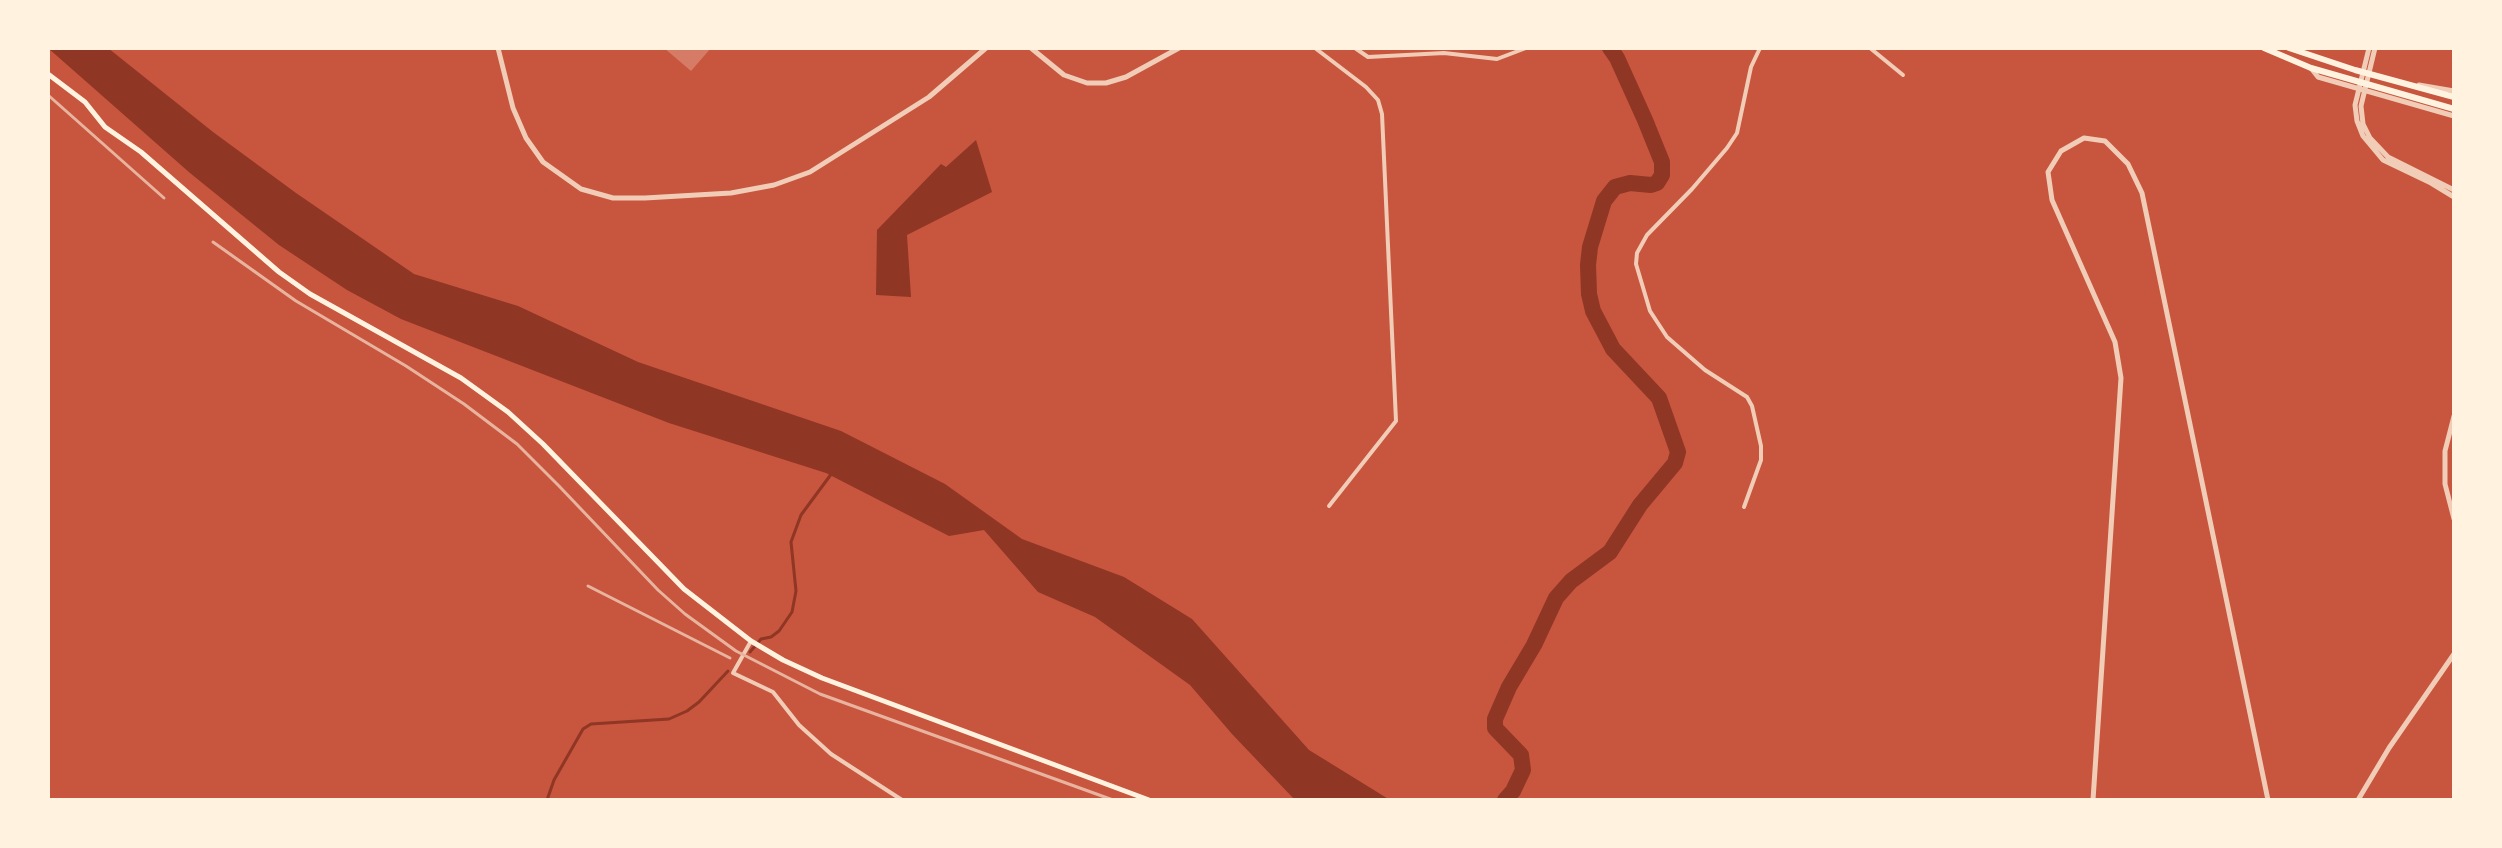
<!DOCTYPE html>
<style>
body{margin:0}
#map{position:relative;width:2502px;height:848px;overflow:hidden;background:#c8553d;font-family:Ubuntu,sans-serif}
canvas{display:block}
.frame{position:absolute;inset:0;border:50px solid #fff3e0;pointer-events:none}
</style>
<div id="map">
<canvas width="2502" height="848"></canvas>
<div class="frame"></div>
</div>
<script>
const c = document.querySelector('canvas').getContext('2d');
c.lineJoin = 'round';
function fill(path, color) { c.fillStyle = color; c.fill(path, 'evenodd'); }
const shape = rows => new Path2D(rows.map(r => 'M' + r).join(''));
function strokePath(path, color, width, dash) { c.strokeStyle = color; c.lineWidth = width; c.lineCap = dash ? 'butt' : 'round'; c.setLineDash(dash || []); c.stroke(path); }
const water = shape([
 [48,48,108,48,213,132,296,193,414,274,518,306,638,362,841,431,945,484,1022,539,1124,577,1192,619,1309,750,1390,800,1295,800,1232,734,1190,685,1095,617,1038,592,984,530,949,536,826,473,669,423,401,319,347,290,279,245,190,173],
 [976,140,992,192,907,235,911,297,876,295,877,230,941,164,946,167]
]);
const stream = shape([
 [750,652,761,639,771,637,779,631,792,612,796,591,791,542,801,515,832,473],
 [547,800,554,780,583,729,591,724,669,719,687,711,699,702,728,671]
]);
const river = shape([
 [1505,800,1513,791,1523,770,1521,755,1495,728,1495,719,1509,687,1534,645,1556,598,1571,581,1610,552,1640,505,1675,463,1678,452,1659,398,1613,349,1593,311,1589,294,1588,265,1590,247,1604,201,1615,187,1630,183,1651,185,1657,183,1662,175,1662,162,1645,120,1617,58,1610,48]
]);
const building = shape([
 [664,48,711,48,691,71]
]);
const minor = shape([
 [1315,48,1366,87,1378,100,1382,114,1396,421,1329,506],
 [1355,48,1368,57,1444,53,1497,59,1526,48],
 [1870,48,1903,75],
 [1744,507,1761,460,1761,446,1752,406,1747,397,1705,370,1667,337,1650,311,1636,264,1637,253,1647,235,1692,189,1727,148,1737,133,1751,67,1760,48],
 [751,641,733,673,773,692,799,725,831,754,902,800]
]);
const tertiary = shape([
 [498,48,513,108,526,138,543,162,581,189,613,198,645,198,731,193,774,185,810,172,929,97,986,48],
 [1031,48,1064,75,1087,83,1106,83,1126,77,1179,48],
 [2369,48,2355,105,2357,121,2363,136,2383,160,2431,183,2454,197],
 [2375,48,2361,106,2363,124,2370,138,2388,157,2454,190],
 [2311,68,2318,77,2454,116],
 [2419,85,2454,91],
 [2454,416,2445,451,2445,484,2454,519],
 [2093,800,2121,378,2115,342,2052,200,2048,172,2061,151,2084,138,2105,141,2128,164,2142,193,2268,800],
 [2358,800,2389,748,2454,654]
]);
const secondary = shape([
 [48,74,85,102,105,127,141,152,279,272,310,294,461,378,508,412,543,444,684,589,751,641,783,660,822,678,1149,800]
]);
const trunk = shape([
 [2264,48,2311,68,2454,109],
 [2289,48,2355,70,2454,97]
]);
const rail = shape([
 [48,95,164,198],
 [213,242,296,301,406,366,464,404,517,444,559,486,658,590,685,614,736,651,820,694,1113,800],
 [588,586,730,658]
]);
fill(water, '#8f3625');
strokePath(stream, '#8f3625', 3);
strokePath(river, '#8f3625', 16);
fill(building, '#d67c66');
strokePath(minor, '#f1ccb7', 4);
strokePath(tertiary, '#f1ccb7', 5);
strokePath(secondary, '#fff3e0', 5);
strokePath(trunk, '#fff3e0', 6);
strokePath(rail, '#e9b49f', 3);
</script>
